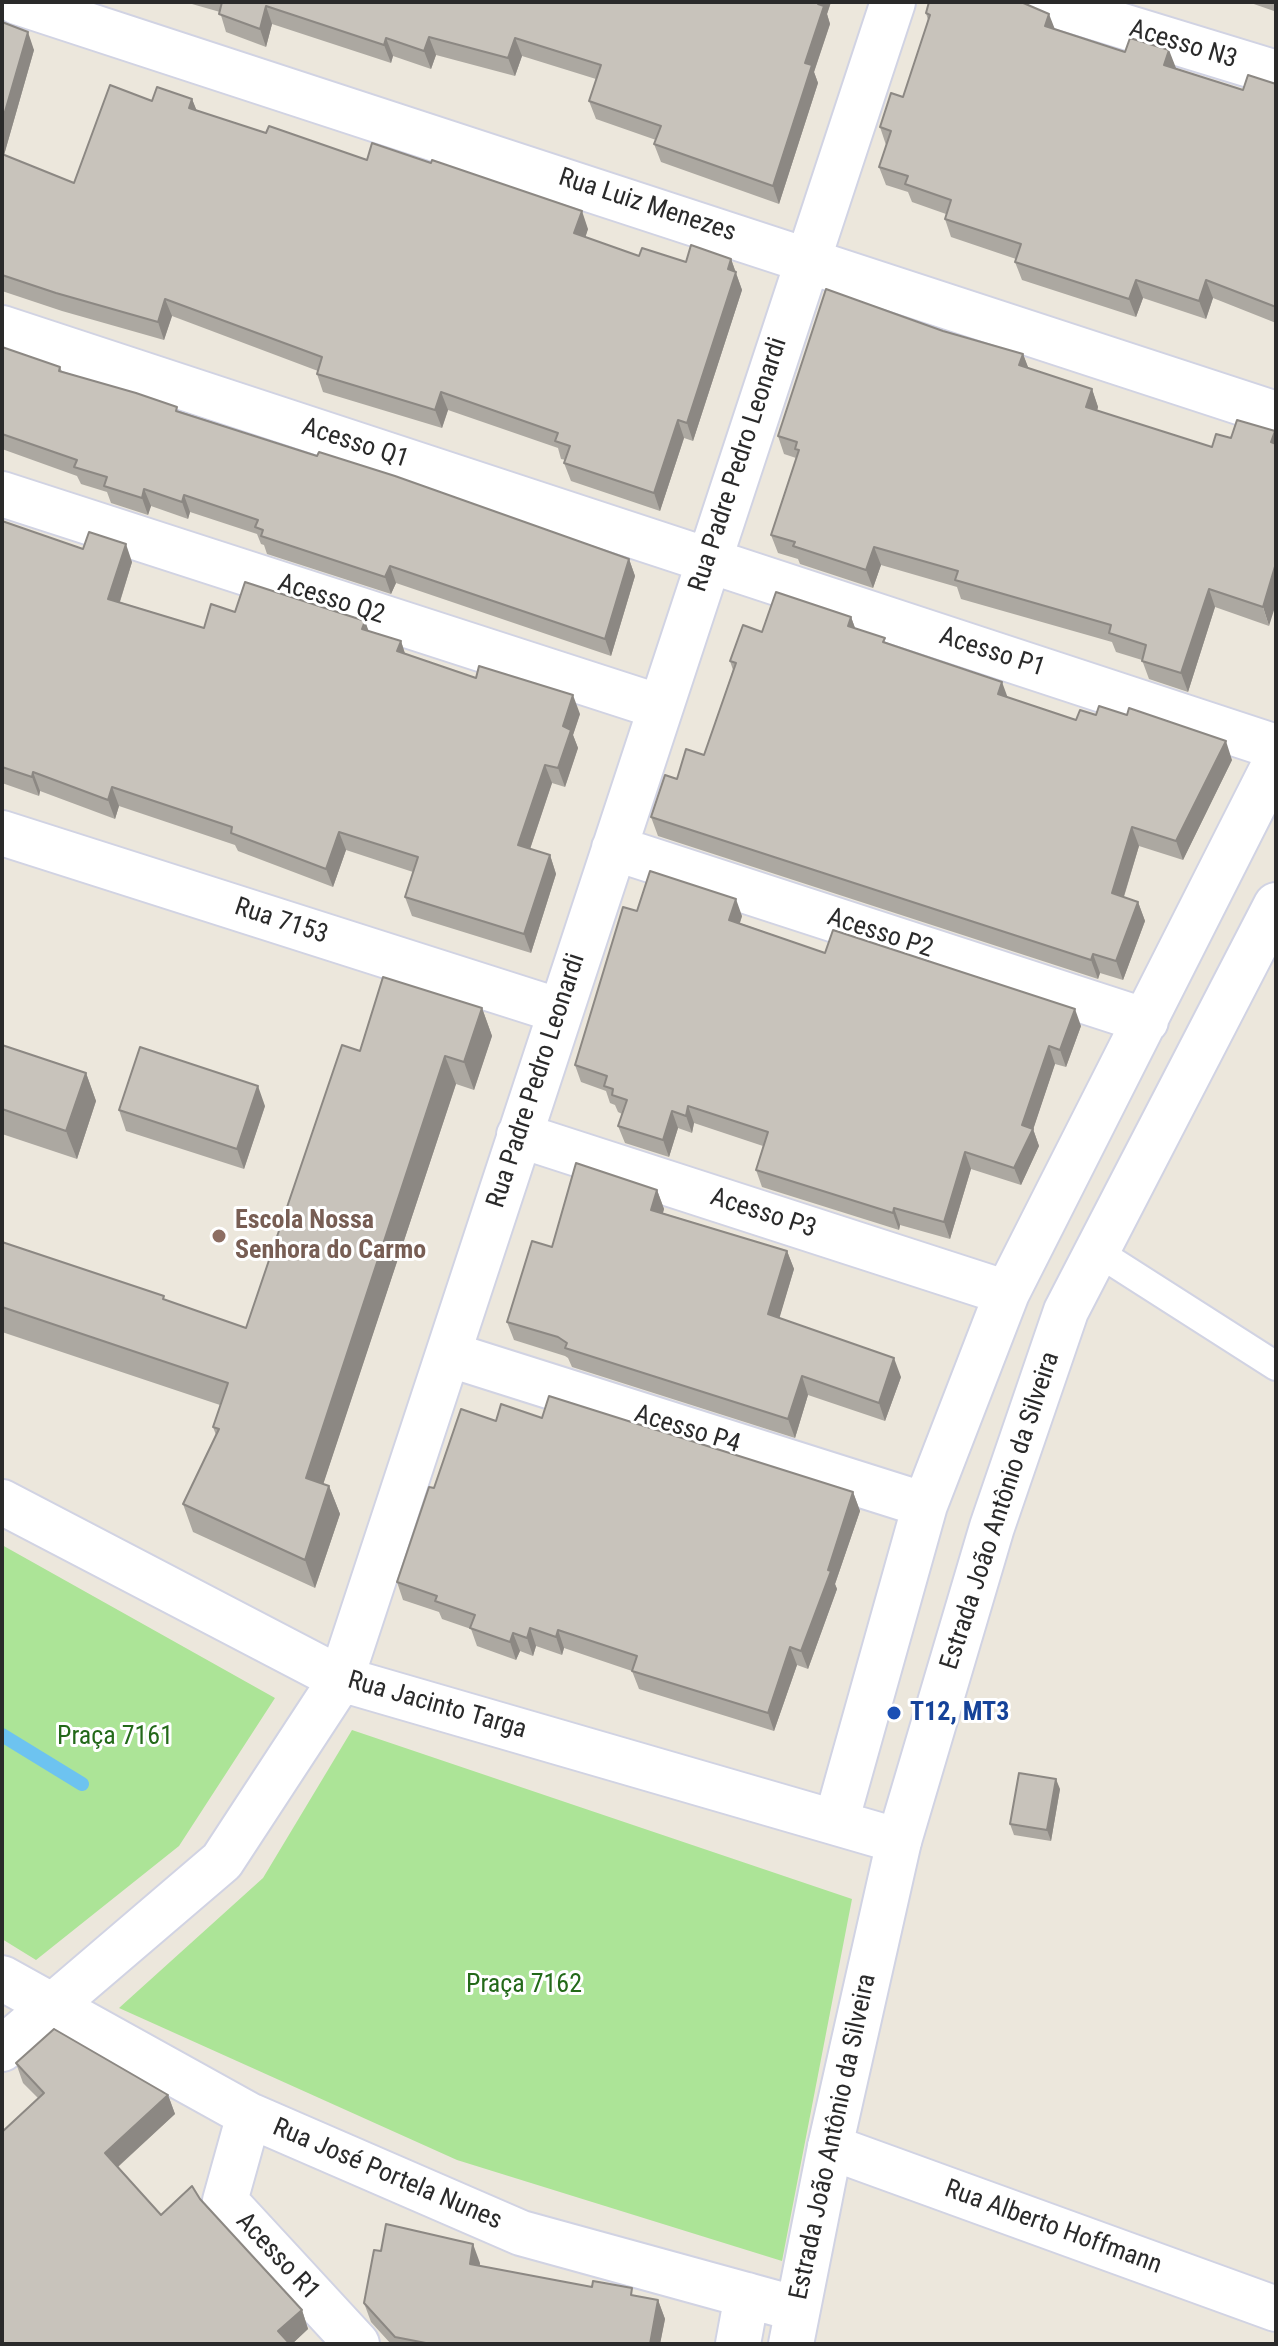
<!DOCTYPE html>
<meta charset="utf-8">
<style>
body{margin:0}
#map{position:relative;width:1278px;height:2346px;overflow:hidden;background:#ece7dc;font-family:"Roboto Condensed",sans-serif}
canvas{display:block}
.frame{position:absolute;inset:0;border:4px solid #2a2a2a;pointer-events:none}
</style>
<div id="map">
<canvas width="1278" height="2346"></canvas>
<div class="frame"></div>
</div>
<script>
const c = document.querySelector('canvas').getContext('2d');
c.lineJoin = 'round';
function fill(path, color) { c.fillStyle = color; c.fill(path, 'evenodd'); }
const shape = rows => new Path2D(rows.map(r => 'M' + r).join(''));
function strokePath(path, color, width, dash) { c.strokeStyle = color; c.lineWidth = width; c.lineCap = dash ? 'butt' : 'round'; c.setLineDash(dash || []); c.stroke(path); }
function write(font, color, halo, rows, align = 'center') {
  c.font = font + ' "Roboto Condensed",sans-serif'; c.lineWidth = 6; c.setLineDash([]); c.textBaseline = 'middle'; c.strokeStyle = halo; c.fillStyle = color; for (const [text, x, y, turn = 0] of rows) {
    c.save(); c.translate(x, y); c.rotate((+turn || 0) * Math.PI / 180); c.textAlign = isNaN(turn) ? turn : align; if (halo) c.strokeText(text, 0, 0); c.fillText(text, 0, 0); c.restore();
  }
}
const green = shape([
 [2,1545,275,1698,179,1846,36,1960,2,1939],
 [352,1730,852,1899,782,2261,457,2160,119,2008,263,1878]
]);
const stream = shape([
 [2,1735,82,1784]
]);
const service = shape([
 [1096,1251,1276,1366]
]);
const minor = shape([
 [17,2,1276,414],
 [1044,2,1276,73],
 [2,328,1276,747],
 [2,494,660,707],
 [2,833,560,1011],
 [614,848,1146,1021],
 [519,1135,1007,1293],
 [448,1354,925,1505],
 [2,1502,341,1679,899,1841],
 [836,1822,925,1505,1007,1293,1276,761],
 [2,1978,249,2115,521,2233,797,2309],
 [2,2049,222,1861,341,1679,893,2],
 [249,2115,225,2201,357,2344],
 [830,2147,1276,2309],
 [738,2344,747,2295]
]);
const secondary = shape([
 [791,2344,830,2147,899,1841,992,1527,1066,1311,1276,905]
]);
const wall = shape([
 [185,2,831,2,827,14,830,24,814,72,818,83,779,204,661,162,654,144,656,140,596,119,589,101,596,79,522,56,515,76,436,55,431,69,393,56,391,63,272,24,266,47,226,32,220,12],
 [1248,2,1276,2,1276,17,1274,11],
 [926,13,1055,29,1243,90,1276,84,1276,323,1213,298,1206,319,1143,298,1136,317,1022,280,1015,262,1016,259,951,237,945,219,946,214,912,202,908,192,886,185,879,167,886,145,880,127,903,97,928,20],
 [2,22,34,50,4,155,74,183,152,101,192,99,196,110,266,133,367,160,588,229,585,237,639,256,686,262,731,259,742,290,693,441,684,438,660,511,571,481,564,463,566,460,561,459,558,448,448,410,442,428,323,392,317,374,318,371,172,316,164,340,62,311,2,291],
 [943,331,1023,354,1028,368,1092,389,1098,407,1097,411,1212,447,1269,626,1215,607,1188,692,1149,679,1142,660,1116,652,1112,642,961,599,957,587,881,565,873,588,800,564,798,559,778,553,771,535,796,458,784,454,778,436],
 [2,347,60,367,62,372,179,411,629,559,635,576,611,656,396,583,391,594,267,554,264,545,261,544,257,534,190,512,188,519,151,506,148,515,111,503,107,492,81,484,77,476,2,449],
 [2,521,83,549,132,562,120,602,204,628,235,612,365,621,368,631,401,641,405,654,580,714,573,735,578,748,565,787,552,783,530,849,550,855,556,874,531,953,412,916,405,897,413,872,346,850,333,887,238,851,235,845,119,806,115,819,40,791,39,796,2,783],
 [851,617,855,628,1008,698,1076,720,1232,760,1183,860,1139,846,1124,897,1138,902,1145,921,1123,980,1100,973,1098,979,658,836,651,817,677,779,704,755,733,670,730,661,762,632],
 [637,911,742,916,740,923,825,953,1081,1026,1066,1067,1055,1064,1033,1129,1039,1146,1021,1185,971,1169,950,1239,900,1225,899,1230,762,1187,756,1170,763,1146,694,1123,692,1133,678,1128,669,1157,625,1143,618,1126,622,1114,618,1112,615,1105,610,1103,606,1091,581,1082,575,1065],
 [482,1008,492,1036,474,1090,456,1084,323,1484,329,1486,340,1514,315,1588,193,1532,183,1504,216,1435,213,1427,220,1405,2,1332,2,1242,246,1328,360,1051],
 [2,1045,86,1073,96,1101,77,1159,2,1134],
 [265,1106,244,1169,126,1131,119,1110],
 [657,1190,664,1209,663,1213,787,1251,794,1269,779,1318,901,1377,885,1421,808,1395,795,1438,572,1367,568,1358,565,1356,514,1340,507,1322,552,1247],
 [542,1418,853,1492,860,1511,835,1584,837,1589,808,1669,797,1665,774,1731,639,1689,632,1671,564,1648,562,1655,536,1646,533,1656,520,1651,516,1660,477,1646,471,1629,442,1619,439,1612,403,1600,397,1582,434,1488,496,1421],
 [1060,1789,1051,1841,1014,1835,1010,1824],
 [16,2063,168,2095,175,2114,118,2167,161,2215,200,2199,302,2310,308,2329,292,2344,2,2344,38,2098,23,2083],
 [381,2251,480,2263,480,2266,658,2300,665,2319,660,2344,391,2344,371,2322,364,2303]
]);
const shadedWall = shape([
 [818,2,831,2,827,14,830,24,814,72,818,83,779,204,773,186,805,63],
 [266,6,272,24,266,47,260,29],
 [1049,14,1056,32,1045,26],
 [28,32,34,50,2,162,2,122],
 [429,37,436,55,431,69,424,51],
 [386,38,393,56,391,63,384,45],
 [515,38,522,56,515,76,508,58],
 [1169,50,1176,68,1171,84,1164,65],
 [192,99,199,116,189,108],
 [582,211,588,229,581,251,574,233],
 [731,259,742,290,693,441,687,423],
 [1136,280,1143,298,1136,317,1129,299],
 [1206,280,1213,298,1206,319,1199,301],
 [165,299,172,316,164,340,158,322],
 [1023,354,1030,372,1019,365],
 [1092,389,1098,407,1093,425,1086,407],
 [441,392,448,410,442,428,435,410],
 [678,420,684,438,660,511,654,493],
 [1275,431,1276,435,1276,457,1271,442],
 [144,489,151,506,148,515,142,498],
 [184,495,190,512,188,519,182,502],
 [126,544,132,562,115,617,108,599],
 [874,547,881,565,873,588,866,570],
 [629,559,635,576,611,656,605,639],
 [1276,563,1276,604,1269,626,1263,607],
 [390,566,396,583,391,594,385,577],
 [1209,589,1215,607,1188,692,1181,673],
 [851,617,858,636,848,626],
 [365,621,372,640,362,629],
 [401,641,407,660,397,651],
 [1002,682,1009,701,998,694],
 [573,695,580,714,573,735,578,748,565,787,558,768,563,726],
 [1226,741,1232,760,1183,860,1176,841],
 [545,765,552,783,525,864,518,845],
 [33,772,40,791,39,796,32,777],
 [112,787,119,806,115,819,108,800],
 [1132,827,1139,846,1119,912,1112,893],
 [339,832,346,850,333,887,326,869],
 [550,855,556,874,531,953,524,934],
 [736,899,742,916,735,937,729,920],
 [1138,902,1145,921,1123,980,1116,961],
 [1093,954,1100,973,1098,979,1091,960],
 [482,1008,492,1036,474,1090,464,1062],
 [1075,1009,1081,1026,1066,1067,1060,1050],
 [1049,1046,1055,1064,1033,1130,1033,1129,1039,1146,1021,1185,1014,1168,1022,1125],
 [445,1056,456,1084,316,1506,306,1478],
 [86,1073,96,1101,77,1159,66,1131],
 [258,1086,265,1106,244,1169,237,1149],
 [688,1106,694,1123,692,1133,686,1116],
 [672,1111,678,1128,669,1157,663,1140],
 [965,1152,971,1169,950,1239,944,1222],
 [657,1190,664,1209,658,1228,651,1210],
 [894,1208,900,1225,899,1230,893,1213],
 [787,1251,794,1269,775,1333,768,1314],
 [894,1358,901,1377,885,1421,879,1403],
 [802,1376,808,1395,795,1438,788,1419],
 [329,1486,340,1514,315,1588,305,1560],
 [853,1492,860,1511,835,1584,837,1589,808,1669,801,1651],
 [530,1628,536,1646,533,1656,527,1638],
 [558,1630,564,1648,562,1655,556,1637],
 [513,1633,520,1651,516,1660,510,1642],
 [790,1647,797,1665,774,1731,768,1713],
 [1056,1779,1060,1789,1051,1841,1047,1830],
 [168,2095,175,2114,112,2172,105,2153],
 [473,2244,480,2263,477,2283,470,2264],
 [658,2300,665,2319,660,2344,650,2344],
 [302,2310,308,2329,292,2344,283,2344,278,2331]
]);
const building = shape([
 [222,2,818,2,818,4,824,6,805,63,812,65,773,186,654,144,661,126,589,101,601,65,515,38,508,58,429,37,424,51,386,38,384,45,266,6,260,29,219,14,222,2],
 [929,2,1021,2,1049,14,1045,26,1125,52,1130,38,1169,50,1164,65,1243,90,1248,75,1276,84,1276,307,1206,280,1199,301,1136,280,1129,299,1015,262,1021,244,945,219,951,200,905,184,908,176,879,167,891,131,880,127,891,93,903,97,930,15,926,13,929,2],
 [2,22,28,32,2,122,2,22],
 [110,85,152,101,157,87,192,99,189,108,266,133,269,126,367,160,372,143,431,163,432,160,582,211,574,233,639,256,642,248,686,262,691,245,731,259,728,269,736,272,687,423,678,420,654,493,564,463,570,446,555,441,558,433,441,392,435,410,317,374,322,357,165,299,158,322,56,293,2,275,2,154,74,183,110,85],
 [826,289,943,331,1023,354,1019,365,1092,389,1086,407,1212,447,1216,434,1231,438,1237,420,1275,431,1271,442,1276,444,1276,563,1263,607,1209,589,1181,673,1142,661,1146,645,1109,633,1111,625,955,580,958,571,874,547,866,570,793,546,795,542,771,535,799,450,795,449,797,442,778,436,826,289],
 [2,347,60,367,59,371,136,393,177,407,176,411,317,456,319,452,395,476,629,559,605,639,390,566,385,577,261,536,263,530,255,527,258,520,184,495,182,502,144,489,142,498,104,486,107,477,74,467,77,460,2,434,2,347],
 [2,521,83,549,89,532,126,544,108,599,204,628,211,604,235,612,245,582,365,621,362,629,401,641,397,651,476,678,479,666,573,695,563,726,571,730,558,768,545,765,518,845,550,855,524,934,405,897,418,857,339,832,326,869,231,833,232,827,112,787,108,800,33,772,32,777,2,767,2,521],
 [776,592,851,617,848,626,885,638,883,642,1002,682,998,694,1076,720,1080,710,1096,715,1099,706,1127,715,1129,708,1226,741,1176,841,1132,827,1112,893,1138,902,1116,961,1093,954,1091,960,651,817,665,775,677,779,686,749,704,755,736,663,730,661,743,625,762,632,776,592],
 [650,871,736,899,729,920,825,953,833,930,1075,1009,1060,1050,1049,1046,1022,1125,1033,1129,1014,1168,965,1152,944,1222,894,1208,893,1213,756,1170,768,1132,688,1106,686,1116,672,1111,663,1140,618,1126,627,1100,612,1095,613,1089,604,1086,607,1076,575,1065,623,907,637,911,650,871],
 [383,977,482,1008,464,1062,445,1056,306,1478,329,1486,305,1560,183,1504,219,1429,213,1427,228,1383,2,1307,2,1242,164,1296,163,1299,246,1328,342,1045,360,1051,383,977],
 [2,1045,86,1073,66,1131,2,1109,2,1045],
 [140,1047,258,1086,237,1149,119,1110,140,1047],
 [576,1163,657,1190,651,1210,787,1251,768,1314,894,1358,879,1403,802,1376,788,1419,565,1348,567,1343,558,1337,507,1322,532,1241,552,1247,576,1163],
 [549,1396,853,1492,828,1570,831,1571,801,1651,790,1647,768,1713,632,1671,637,1656,558,1630,556,1637,530,1628,527,1638,513,1633,510,1642,470,1628,475,1615,435,1601,437,1596,397,1582,429,1487,434,1488,461,1409,496,1421,501,1404,542,1418,549,1396],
 [1019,1773,1056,1779,1047,1830,1010,1824,1019,1773],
 [54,2029,168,2095,105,2153,161,2215,192,2186,200,2199,302,2310,278,2331,290,2344,2,2344,2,2132,44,2093,16,2063,54,2029],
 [386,2224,473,2244,470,2264,592,2287,593,2281,632,2288,631,2295,658,2300,650,2344,431,2344,395,2337,364,2303,374,2250,381,2251,386,2224]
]);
const markers = [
 [219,1236,8,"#8d6e63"],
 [894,1713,8,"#1a4fb4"]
];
const streetNames = [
 ["Acesso N3",1183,45,17],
 ["Rua Luiz Menezes",647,206,18],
 ["Acesso Q1",355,444,18],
 ["Rua Padre Pedro Leonardi",739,465,-72],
 ["Acesso Q2",331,600,18],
 ["Acesso P1",992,653,18],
 ["Rua 7153",281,922,18],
 ["Acesso P2",880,934,18],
 ["Rua Padre Pedro Leonardi",537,1081,-72],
 ["Acesso P3",763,1214,18],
 ["Acesso P4",687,1430,17],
 ["Estrada João Antônio da Silveira",1001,1511,-72],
 ["Rua Jacinto Targa",437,1706,16],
 ["Estrada João Antônio da Silveira",834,2137,-78],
 ["Rua José Portela Nunes",387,2175,23],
 ["Rua Alberto Hoffmann",1053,2228,20],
 ["Acesso R1",277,2257,47]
];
const educationNames = [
 ["Escola Nossa",235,1221],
 ["Senhora do Carmo",235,1251]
];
const transitNames = [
 ["T12, MT3",910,1713]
];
const parkNames = [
 ["Praça 7161",115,1737],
 ["Praça 7162",524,1985]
];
fill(green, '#ace497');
strokePath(stream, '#6dc3f0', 14);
strokePath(service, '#d1d3e3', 32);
strokePath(minor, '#d1d3e3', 48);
strokePath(secondary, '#d1d3e3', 48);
strokePath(service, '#fff', 28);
strokePath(minor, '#fff', 44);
strokePath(secondary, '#fff', 44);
fill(wall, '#aca8a1');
fill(shadedWall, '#8c8883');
fill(building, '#c8c3bb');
strokePath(building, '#8c8883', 2);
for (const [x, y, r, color] of markers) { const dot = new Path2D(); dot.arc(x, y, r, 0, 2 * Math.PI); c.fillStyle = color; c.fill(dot); strokePath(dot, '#fff', 3); }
write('26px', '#2a2a2a', '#fff', streetNames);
write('bold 26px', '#785e54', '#fff', educationNames, 'left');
write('bold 26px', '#164399', '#fff', transitNames, 'left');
write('26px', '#236919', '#fff', parkNames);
</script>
